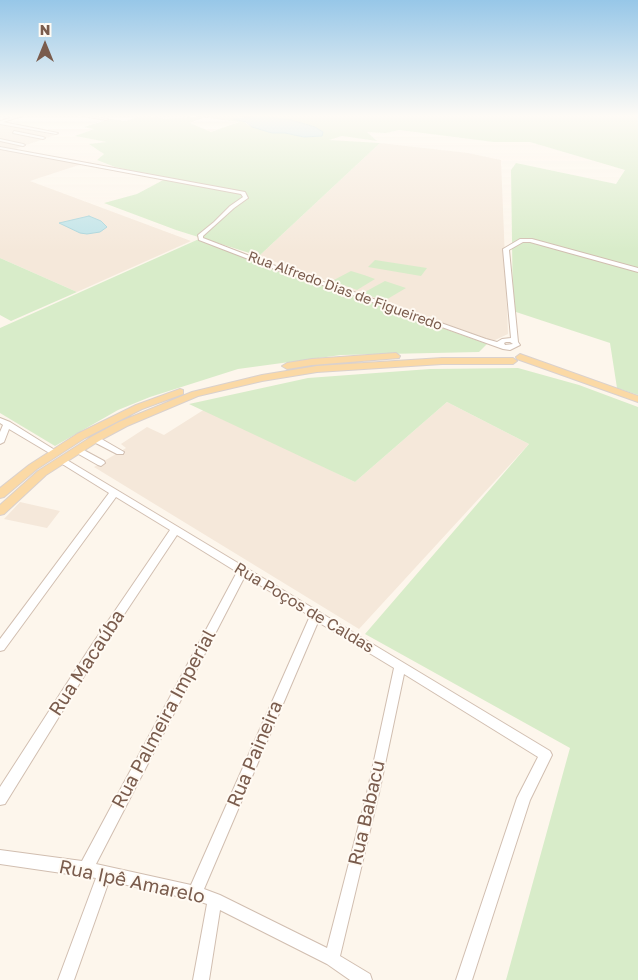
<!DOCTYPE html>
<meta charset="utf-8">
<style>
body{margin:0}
#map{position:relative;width:638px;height:980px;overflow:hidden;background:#fdf6ec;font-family:"Golos Text",sans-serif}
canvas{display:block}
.north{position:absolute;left:20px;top:20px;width:50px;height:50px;-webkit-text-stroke:4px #fffaf3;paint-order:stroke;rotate:0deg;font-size:14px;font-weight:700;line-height:20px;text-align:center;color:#7a5c4d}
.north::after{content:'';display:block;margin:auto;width:18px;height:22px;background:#7a5c4d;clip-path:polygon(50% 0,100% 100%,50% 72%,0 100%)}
</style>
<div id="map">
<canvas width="638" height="980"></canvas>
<div class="north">N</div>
</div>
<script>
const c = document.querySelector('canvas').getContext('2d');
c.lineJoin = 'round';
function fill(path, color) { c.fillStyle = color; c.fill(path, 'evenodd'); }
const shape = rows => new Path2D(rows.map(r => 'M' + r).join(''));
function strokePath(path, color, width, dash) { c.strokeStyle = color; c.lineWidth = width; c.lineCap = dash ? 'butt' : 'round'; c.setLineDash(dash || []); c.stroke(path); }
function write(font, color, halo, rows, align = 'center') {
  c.font = font + ' "Golos Text",sans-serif'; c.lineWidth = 4; c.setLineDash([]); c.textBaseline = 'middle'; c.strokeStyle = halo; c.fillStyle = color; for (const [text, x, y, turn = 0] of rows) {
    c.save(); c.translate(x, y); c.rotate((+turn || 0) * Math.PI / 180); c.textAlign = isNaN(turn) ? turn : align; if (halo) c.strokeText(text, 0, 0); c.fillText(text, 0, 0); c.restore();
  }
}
const residential = shape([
 [0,124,55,135,15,149,0,146],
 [380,143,468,153,501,160,508,334,493,341,259,256],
 [0,149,82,164,30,181,191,241,77,292,0,258],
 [447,402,529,444,359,629,94,467,126,448,121,444,147,427,164,435,205,409,355,482],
 [20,502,60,511,47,528,4,519]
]);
const green = shape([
 [144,115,163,119,215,115,638,115,638,395,617,388,610,343,513,311,511,170,516,163,616,184,625,170,530,142,494,142,399,130,386,133,367,132,377,141,342,136,329,140,380,143,259,256,176,230,104,203,137,194,167,178,115,167,97,160,104,154,89,144,107,142,75,136,94,129,84,127,110,119,125,121],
 [259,116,308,125,315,127,322,136,304,137,285,133,272,133,248,125,239,117],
 [204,117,239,122,211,132,190,123],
 [199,239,245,257,487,344,479,352,341,355,238,369,150,397,118,410,55,446,0,413,0,328],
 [0,258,77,292,11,321,0,315],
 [375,260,427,268,421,276,368,267],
 [351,271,364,275,375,279,357,290,332,281],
 [385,281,406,288,384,301,363,293],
 [518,368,579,385,638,407,638,980,506,980,570,748,365,634,529,444,447,402,355,482,189,404,308,378,430,369]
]);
const water = shape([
 [259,116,291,120,315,127,323,132,322,136,304,137,285,133,272,133,252,127,246,122,233,119,259,116],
 [89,216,101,221,107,227,100,232,87,234,80,233,59,223,89,216]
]);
const minor = shape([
 [20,115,25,115,3,122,58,133,56,134,0,124,0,121,20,115],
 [78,115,85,115,108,119,106,120,78,115],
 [14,131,43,137,45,138,43,139,13,133,14,131],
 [0,139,23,144,25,145,23,146,0,141,0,139],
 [0,147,245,192,248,198,234,208,203,236,203,238,286,270,351,291,486,339,497,342,502,339,511,338,503,249,520,239,532,239,638,268,638,272,530,242,523,242,509,250,518,342,520,345,510,350,503,349,347,293,282,272,199,240,198,235,214,222,230,206,243,197,241,194,0,149,0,147],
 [506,342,510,342,513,344,505,345,504,343,506,342],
 [0,418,10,422,58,452,57,454,51,454,9,429,4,442,0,444,0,432,3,425,0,423,0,418],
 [92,437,98,437,124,452,123,454,117,454,92,441,91,439,92,437],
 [78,447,104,461,105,463,101,466,98,465,75,452,74,450,78,447],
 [62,457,550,751,552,755,530,800,472,980,456,980,517,798,538,757,404,674,379,793,340,956,370,974,372,980,350,980,327,964,220,910,209,980,193,980,207,904,195,900,109,881,74,980,58,980,96,878,0,864,0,850,82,861,237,572,177,535,99,652,5,804,0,805,0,787,91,646,170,530,116,497,4,650,0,651,0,639,109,493,59,462,58,460,62,457],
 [245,576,310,616,191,885,96,864,245,576],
 [318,622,394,668,367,793,327,948,220,895,204,889,318,622]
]);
const major = shape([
 [396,353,400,356,399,358,312,365,287,369,282,366,287,363,312,359,396,353],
 [520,354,638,396,638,402,517,359,516,357,520,354],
 [442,358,513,358,517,361,513,364,442,364,317,372,262,381,198,396,127,426,99,441,46,475,4,514,0,515,0,505,38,471,91,437,119,422,192,392,262,375,317,366,442,358],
 [180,389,183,390,183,394,142,409,85,438,37,469,4,497,0,498,0,488,29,465,77,434,136,405,180,389]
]);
const farStreetnames = [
 ["Rua Alfredo Dias de Figueiredo",345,291,20]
];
const streetNames = [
 ["Rua Poços de Caldas",304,608,31]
];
const nearStreetnames = [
 ["Rua Macaúba",87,663,-57],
 ["Rua Palmeira Imperial",164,719,-62],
 ["Rua Paineira",255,754,-67],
 ["Rua Babacu",367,813,-77],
 ["Rua Ipê Amarelo",132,882,12]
];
fill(residential, '#f5e8da');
fill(green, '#d8ecc9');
fill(water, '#bfe3e8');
strokePath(water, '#a5d3da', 1);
strokePath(minor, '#d1beb0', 2);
strokePath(major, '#dad1cd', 2);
fill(minor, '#fff');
fill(major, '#fbd9a5');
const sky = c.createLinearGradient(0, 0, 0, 252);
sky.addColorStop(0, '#97c7e8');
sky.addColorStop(0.46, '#fefbf6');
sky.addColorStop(1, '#fefbf600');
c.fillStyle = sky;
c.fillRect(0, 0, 638, 252);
write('14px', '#7a5c4d', '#fffaf3', farStreetnames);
write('16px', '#7a5c4d', '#fffaf3', streetNames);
write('19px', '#7a5c4d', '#fffaf3', nearStreetnames);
</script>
